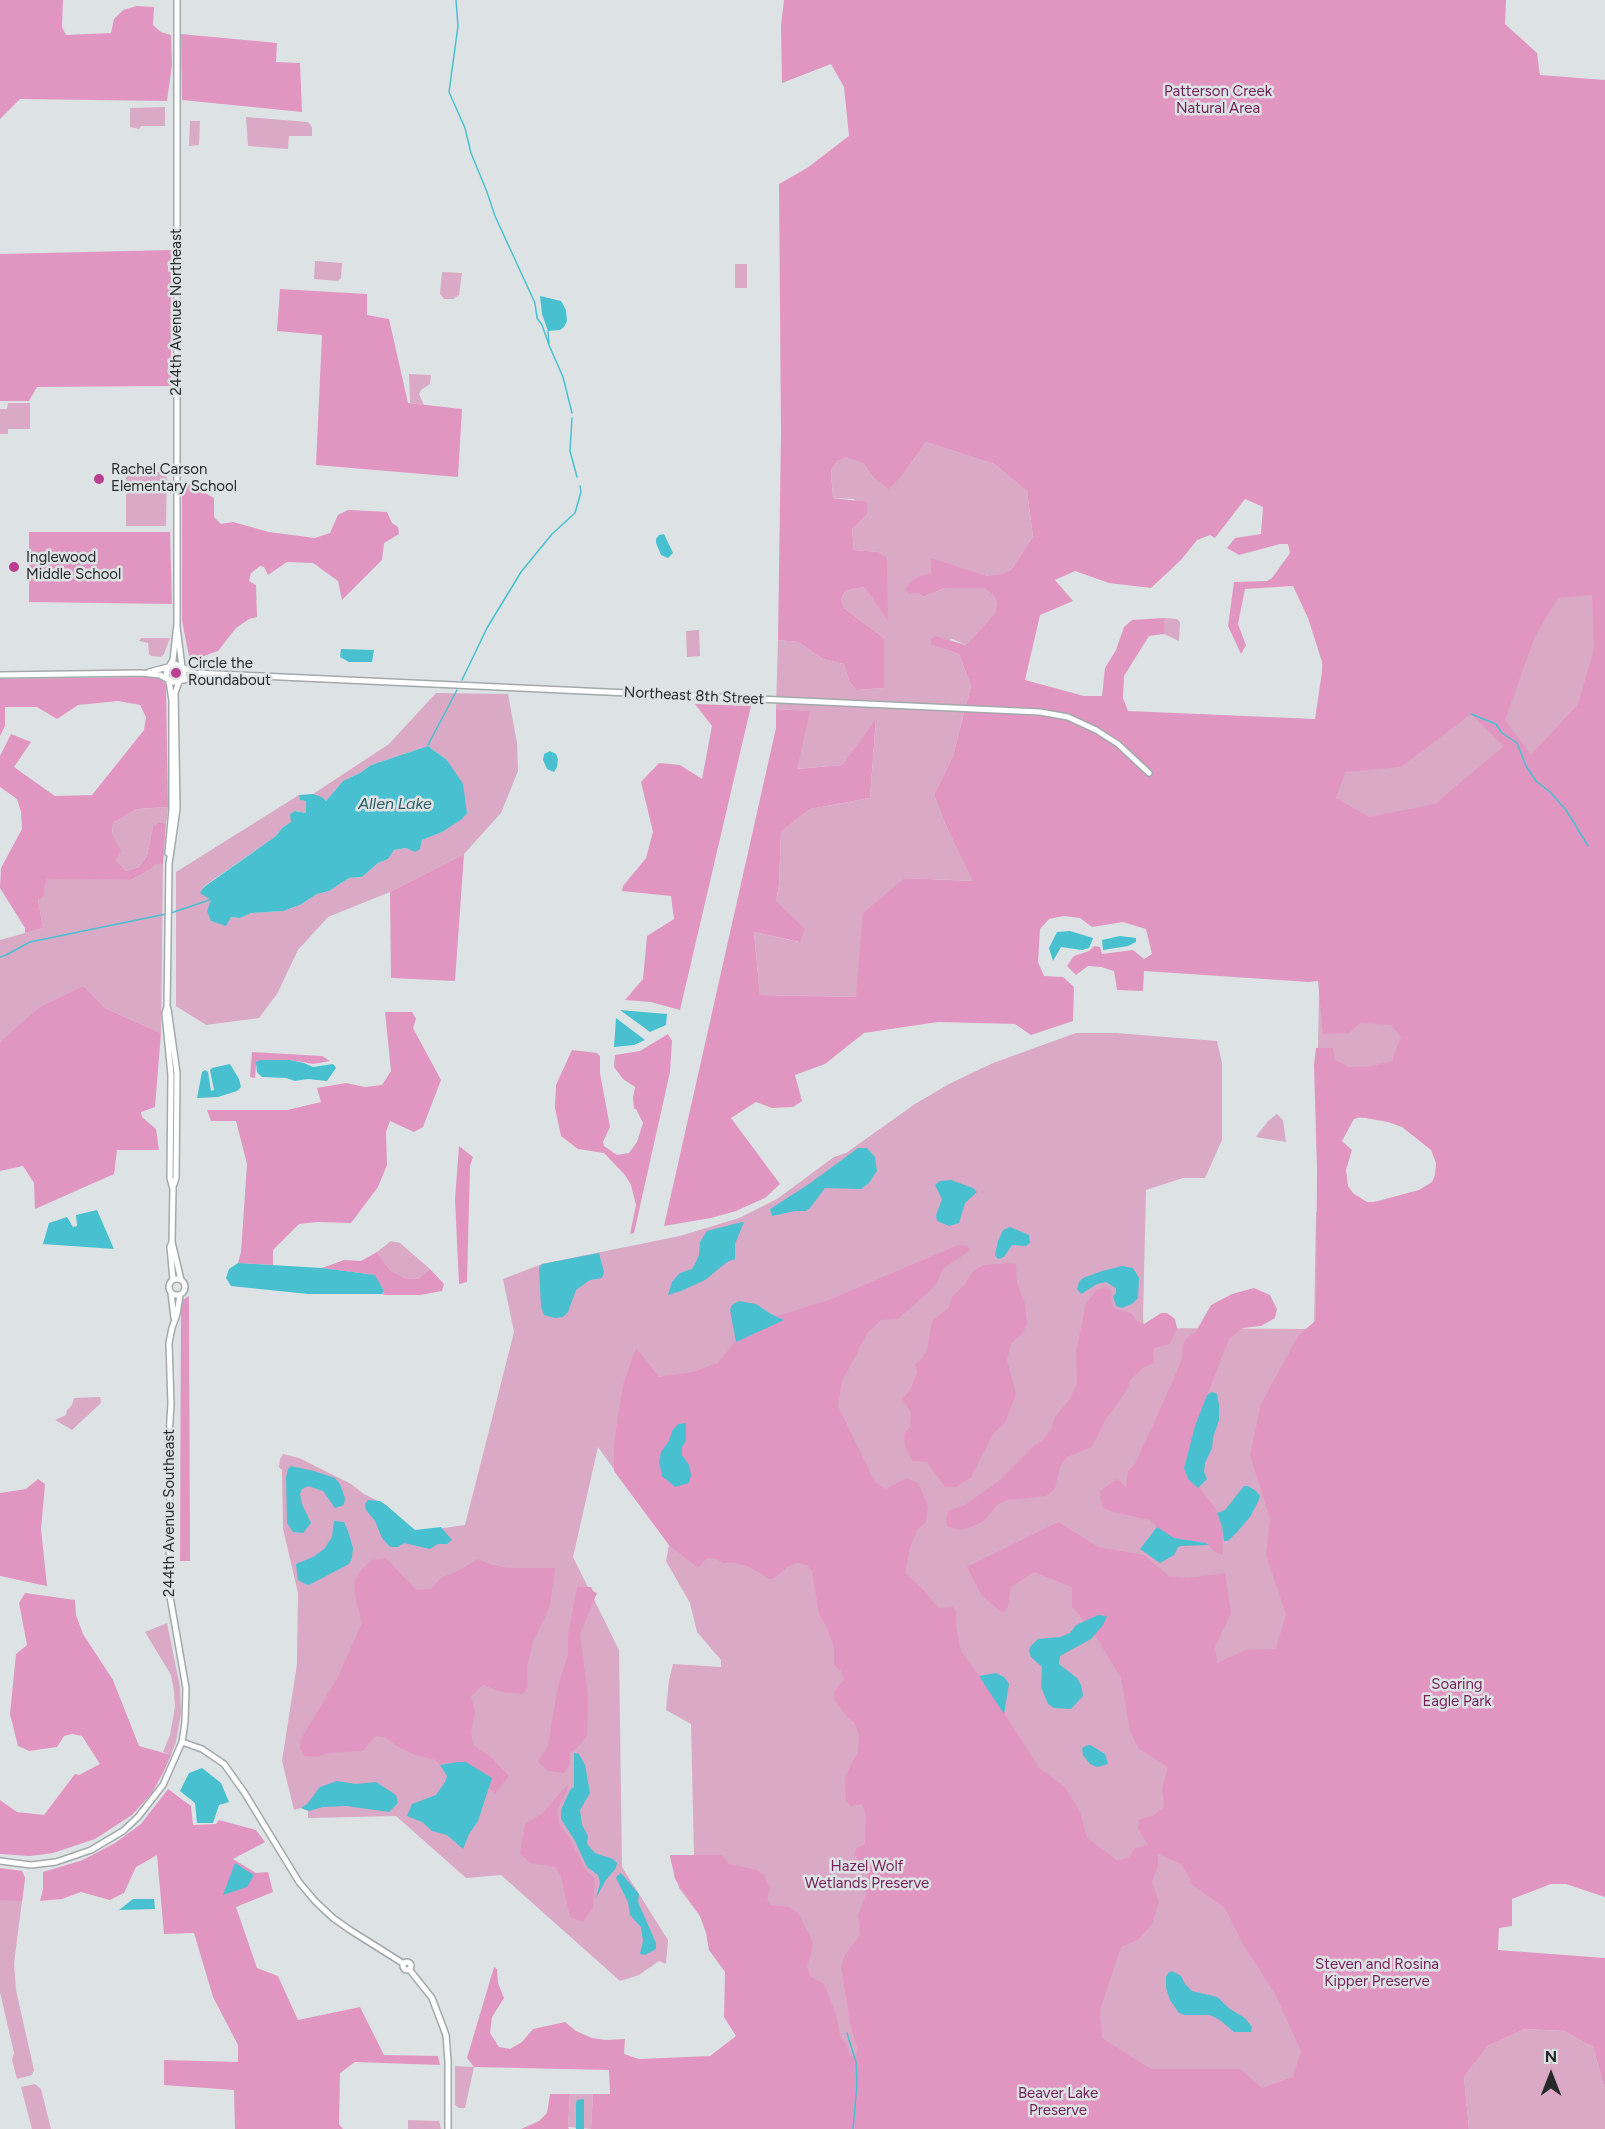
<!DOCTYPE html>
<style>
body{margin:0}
#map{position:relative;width:1605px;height:2129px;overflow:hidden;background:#dde3e4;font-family:Figtree,sans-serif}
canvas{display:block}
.north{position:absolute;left:1521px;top:2045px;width:60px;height:60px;-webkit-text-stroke:4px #dde3e4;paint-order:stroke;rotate:0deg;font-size:16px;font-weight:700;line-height:24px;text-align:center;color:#27292a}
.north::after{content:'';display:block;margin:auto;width:21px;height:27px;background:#27292a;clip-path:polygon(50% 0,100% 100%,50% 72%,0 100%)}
</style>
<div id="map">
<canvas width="1605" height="2129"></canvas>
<div class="north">N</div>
</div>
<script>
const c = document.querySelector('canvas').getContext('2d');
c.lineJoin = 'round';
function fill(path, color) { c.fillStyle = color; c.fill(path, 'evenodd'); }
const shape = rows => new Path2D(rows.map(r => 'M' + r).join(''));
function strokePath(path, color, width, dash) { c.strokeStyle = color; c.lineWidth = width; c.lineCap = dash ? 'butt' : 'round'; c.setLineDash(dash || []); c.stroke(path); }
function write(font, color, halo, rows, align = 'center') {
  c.font = font + ' Figtree,sans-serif'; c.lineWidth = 5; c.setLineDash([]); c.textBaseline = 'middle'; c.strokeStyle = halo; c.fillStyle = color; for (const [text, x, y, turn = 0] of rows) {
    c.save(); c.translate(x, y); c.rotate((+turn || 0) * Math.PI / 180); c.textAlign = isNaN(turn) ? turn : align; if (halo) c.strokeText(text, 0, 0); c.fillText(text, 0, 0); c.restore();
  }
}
const green = shape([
 [165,107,165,126,141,126,139,129,130,127,130,108],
 [246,117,308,122,312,127,312,136,289,136,288,149,248,146],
 [190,121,200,121,199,145,189,146],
 [315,261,342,263,341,278,338,281,314,279],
 [735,264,747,264,747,288,735,288],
 [442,272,462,273,459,295,453,299,444,299,440,294],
 [409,374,431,375,430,384,421,390,419,394,424,405,410,403],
 [8,403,30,403,30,429,8,429,8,434,0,434,0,409,7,409],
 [926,442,994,464,1027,491,1033,536,1011,570,1002,575,988,576,931,559,931,573,918,593,923,597,945,588,984,588,993,595,997,603,995,613,966,645,952,639,933,645,959,654,971,686,953,756,934,795,947,828,974,881,905,878,857,997,760,995,754,932,799,942,776,901,779,885,781,832,810,809,870,798,876,720,842,765,796,769,809,711,776,709,778,640,798,642,823,659,844,664,849,681,856,690,884,688,884,638,844,608,841,599,845,591,864,587,888,620,878,552,854,550,852,529,867,515,854,499,833,498,831,471,837,461,846,456,863,463,873,477,906,471],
 [126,472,167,472,166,526,126,526],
 [1605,494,1605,1870,1449,1868,1420,2129,756,2070,725,1972,700,1916,679,1888,671,1861,670,1855,694,1855,691,1724,666,1710,669,1680,673,1664,721,1667,721,1660,697,1632,690,1603,666,1561,669,1545,598,1447,573,1557,619,1650,622,1867,668,1940,666,1964,659,1961,639,1975,620,1981,501,1875,466,1878,396,1816,308,1818,308,1811,301,1808,294,1810,282,1761,297,1664,298,1593,283,1529,282,1470,279,1467,280,1459,283,1454,299,1458,351,1484,364,1494,386,1505,416,1532,465,1525,514,1332,503,1279,542,1264,680,1236,739,1218,777,1199,834,1157,846,1153,915,1104,949,1084,993,1063,1076,1033,1116,1033,1217,1041,1222,1063,1222,1140,1205,1178,1183,1178,1146,1190,1143,1317,1144,1328,1314,1329,1316,1212,1450,1214,1451,1119,1317,1117,1322,790,1322,497],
 [1164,618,1177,619,1180,622,1179,641,1164,634],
 [699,630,700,656,687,657,686,631],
 [141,638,170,638,164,654,161,657,151,656,149,654,148,643,139,641],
 [436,693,508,694,517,743,518,771,501,813,464,854,390,892,328,917,298,950,277,994,259,1018,206,1025,176,1006,176,872,299,795,301,800,306,801,306,813,295,811,291,822,282,828,276,836,203,887,211,900,211,921,219,923,231,917,240,918,251,913,283,911,300,905,317,894,329,891,349,878,362,877,378,863,388,859,394,850,406,848,420,849,422,840,442,832,467,813,465,803,447,760,428,746,371,765,360,773,343,781,326,801,322,797,313,794,389,744],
 [168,807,166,824,159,822,153,826,147,856,139,867,126,871,116,860,112,835,113,823,137,809],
 [155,864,163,864,161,1033,105,1008,84,986,0,1042,0,940,43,928,38,900,47,878,131,880,151,869],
 [1277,1114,1283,1120,1286,1142,1256,1137,1268,1121],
 [391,1241,400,1243,430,1269,418,1279,405,1278,391,1271,377,1252],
 [100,1397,101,1403,72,1430,55,1420,66,1415,67,1410,72,1405,74,1398],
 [167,1623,180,1687,181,1713,176,1742,171,1755,163,1752,170,1735,175,1707,174,1691,171,1675,145,1632],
 [0,1868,22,1871,25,1878,14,1963,16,1990,34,2070,32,2075,17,2079,12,2060,14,2053,0,1992],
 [1525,2029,1564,2031,1593,2047,1605,2090,1605,2129,1469,2129,1464,2077,1488,2046],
 [455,2066,474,2067,465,2108,459,2108,455,2105],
 [35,2084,41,2089,51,2129,32,2129,21,2087],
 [570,2094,593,2094,591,2129,568,2127],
 [408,2120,439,2121,441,2129,408,2129]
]);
const forest = shape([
 [0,0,63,0,62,27,66,35,111,33,114,19,123,10,137,6,154,7,153,25,161,32,171,35,172,65,167,101,20,99,0,119],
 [784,0,1506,0,1505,24,1537,53,1540,75,1605,80,1605,1897,1566,1884,1551,1884,1512,1899,1512,1926,1499,1928,1498,1950,1605,1958,1605,2090,1593,2047,1564,2031,1525,2029,1488,2046,1464,2077,1469,2129,591,2129,593,2094,610,2094,609,2070,474,2067,467,2058,494,1967,497,1969,498,1983,504,1998,492,2017,490,2033,499,2047,510,2049,522,2042,533,2029,565,2022,576,2031,592,2038,606,2040,625,2039,624,2054,639,2059,710,2056,736,2036,724,2017,725,1972,709,1950,706,1933,700,1916,675,1879,670,1855,722,1855,729,1864,757,1870,764,1875,770,1888,767,1900,771,1905,789,1907,798,1913,813,1942,811,1955,807,1966,810,1976,824,1984,837,2018,840,2036,847,2045,850,2056,856,2056,858,2050,851,2029,841,1966,845,1955,860,1935,858,1915,865,1898,868,1876,855,1854,856,1849,865,1844,866,1815,862,1804,851,1806,846,1801,845,1777,858,1752,859,1736,855,1723,847,1717,834,1699,835,1690,844,1680,841,1671,834,1665,834,1647,826,1626,819,1614,812,1571,807,1565,797,1563,789,1566,774,1578,769,1579,750,1567,735,1563,723,1563,714,1558,706,1559,698,1568,669,1545,614,1471,614,1443,623,1385,636,1348,659,1377,693,1372,718,1363,738,1338,774,1317,829,1300,958,1245,968,1246,969,1251,944,1268,934,1287,898,1319,881,1320,868,1332,842,1381,838,1406,875,1482,886,1489,906,1478,918,1483,928,1506,926,1522,917,1530,910,1548,905,1573,924,1590,938,1608,953,1607,956,1612,956,1626,961,1651,990,1690,1039,1768,1064,1786,1080,1811,1087,1838,1118,1861,1129,1857,1135,1848,1148,1845,1138,1829,1139,1820,1154,1815,1164,1807,1162,1788,1168,1767,1138,1748,1130,1730,1121,1678,1092,1630,1072,1607,1072,1587,1034,1572,1011,1587,1008,1607,1003,1613,982,1596,967,1567,1058,1522,1098,1547,1144,1555,1169,1576,1188,1578,1225,1573,1231,1613,1215,1647,1217,1663,1246,1650,1276,1649,1286,1614,1266,1555,1270,1519,1250,1455,1261,1404,1298,1336,1316,1320,1317,1169,1314,1065,1316,1048,1333,1048,1335,1060,1348,1067,1368,1067,1392,1061,1401,1037,1391,1025,1360,1023,1349,1033,1323,1034,1318,981,1309,982,1144,971,1143,991,1117,990,1114,971,1101,967,1088,966,1076,975,1067,966,1074,956,1089,951,1094,946,1100,947,1102,954,1133,950,1144,959,1152,954,1146,929,1123,922,1092,927,1080,918,1064,916,1049,919,1040,929,1038,962,1044,976,1063,977,1074,987,1073,1021,1031,1035,1015,1024,938,1022,864,1033,825,1064,795,1075,802,1101,793,1107,772,1108,756,1102,731,1118,780,1184,765,1198,736,1211,711,1218,664,1226,776,728,776,709,810,711,797,769,842,765,876,719,870,798,810,809,781,832,779,885,776,901,805,929,800,942,754,932,760,995,856,997,863,913,905,878,973,881,947,828,934,795,953,756,971,686,959,654,932,645,931,639,935,636,966,645,995,613,997,603,993,595,984,588,945,588,923,597,918,593,909,594,905,590,909,583,918,577,931,573,931,558,988,576,1002,574,1011,570,1033,536,1027,491,994,464,926,442,906,471,889,489,873,477,863,463,846,457,837,461,831,471,833,498,867,502,867,515,852,529,854,550,878,552,887,558,888,621,864,587,845,591,841,599,844,608,884,638,884,688,856,690,849,681,844,664,823,659,798,642,778,640,781,433,779,184,807,168,849,136,844,87,831,64,782,83,781,25],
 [1245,499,1263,507,1261,534,1235,538,1227,548,1239,555,1280,544,1288,544,1290,553,1272,578,1267,581,1234,582,1228,626,1241,654,1246,645,1238,624,1245,589,1293,586,1308,618,1323,665,1315,719,1128,711,1123,698,1124,676,1149,636,1164,634,1164,618,1132,620,1124,627,1116,650,1105,668,1102,696,1084,696,1025,680,1040,615,1073,601,1055,580,1075,571,1109,583,1151,588,1181,560,1197,540,1210,535,1215,538],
 [1592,595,1594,649,1578,704,1531,755,1505,720,1535,636,1558,598],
 [1471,714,1504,746,1435,804,1369,817,1336,798,1345,772,1401,767],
 [1360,1117,1388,1122,1402,1127,1431,1150,1436,1163,1435,1175,1432,1182,1419,1190,1374,1202,1367,1202,1353,1193,1348,1186,1346,1170,1352,1150,1342,1141,1354,1119],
 [1158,1854,1181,1864,1191,1880,1190,1883,1225,1908,1244,1946,1275,1994,1301,2051,1293,2077,1262,2088,1240,2069,1151,2069,1102,2038,1100,2010,1121,1947,1139,1939,1152,1924,1159,1902,1152,1882,1158,1866],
 [181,34,277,43,276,62,300,63,302,112,182,100],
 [171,250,171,386,37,387,29,401,0,401,0,254],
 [280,289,367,294,367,315,389,319,408,403,462,409,458,477,316,465,322,335,277,331],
 [182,485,191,485,214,498,214,517,221,524,233,522,269,532,315,538,330,533,338,515,348,510,371,511,387,512,392,523,398,527,399,534,384,543,382,560,342,600,338,581,313,563,287,562,268,575,264,567,260,566,251,573,249,581,256,585,257,617,249,619,236,628,218,651,190,661,182,621],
 [29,532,170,532,172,604,29,602],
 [150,677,162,679,166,685,168,807,137,809,113,823,112,834,121,851,116,860,126,871,139,867,147,856,153,826,159,822,166,824,163,864,155,864,151,869,131,880,47,879,44,887,44,895,38,900,43,928,25,933,25,928,0,888,1,868,22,829,21,812,17,799,0,787,0,756,11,734,31,742,14,767,55,796,92,795,144,730,146,717,140,705,118,701,78,705,57,719,37,707,5,707,5,726,0,736,0,679],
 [695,704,751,706,680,1010,651,1002,625,1000,643,979,647,936,674,919,671,896,622,891,623,886,646,858,653,832,641,782,659,763,680,765,702,779,712,726],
 [464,854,455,981,391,978,390,892],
 [84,986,105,1008,161,1033,155,1107,141,1112,142,1117,156,1129,159,1150,117,1150,114,1174,35,1209,34,1183,23,1166,0,1171,0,1042,40,1007],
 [385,1012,412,1012,416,1019,413,1028,441,1080,423,1127,414,1132,390,1121,386,1132,387,1165,378,1187,351,1223,317,1222,299,1224,273,1250,273,1265,238,1263,241,1252,247,1164,236,1121,211,1121,207,1110,287,1110,321,1102,317,1088,346,1083,365,1087,382,1085,391,1071],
 [668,1034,672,1041,670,1072,634,1233,630,1234,636,1205,631,1185,625,1175,604,1153,578,1149,561,1136,555,1108,556,1085,572,1050,597,1053,600,1056,600,1073,610,1127,603,1142,604,1146,617,1155,629,1153,637,1142,643,1123,636,1109,634,1109,633,1098,635,1087,623,1079,614,1067,615,1055,640,1051],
 [252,1052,322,1056,330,1061,313,1064,290,1060,256,1065,255,1078,250,1077],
 [459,1146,473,1157,470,1166,467,1282,459,1284,455,1199],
 [377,1252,391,1271,405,1278,418,1279,430,1269,444,1284,442,1291,420,1295,385,1295,382,1294,384,1291,374,1275,322,1268,344,1260,361,1261],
 [1006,1263,1016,1264,1017,1283,1025,1304,1027,1325,1021,1335,1011,1343,1007,1360,1016,1394,1005,1423,993,1434,971,1477,956,1487,945,1487,927,1462,913,1461,905,1447,904,1434,910,1427,911,1412,902,1399,910,1390,917,1373,915,1364,922,1359,927,1350,932,1321,948,1308,952,1297,965,1284,973,1271,984,1265],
 [1107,1287,1111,1290,1112,1305,1115,1309,1131,1313,1137,1321,1144,1324,1161,1313,1167,1313,1175,1319,1177,1328,1170,1344,1155,1348,1153,1352,1154,1363,1144,1367,1130,1380,1128,1388,1106,1419,1092,1447,1067,1457,1060,1467,1055,1489,1046,1496,1007,1500,998,1504,984,1521,971,1527,961,1530,948,1527,946,1519,948,1511,965,1505,1000,1480,1034,1446,1043,1440,1052,1428,1055,1417,1070,1399,1077,1383,1076,1352,1086,1304,1097,1289],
 [1254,1288,1270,1295,1277,1309,1275,1318,1261,1326,1243,1328,1229,1339,1195,1426,1184,1468,1188,1479,1201,1490,1216,1509,1222,1526,1223,1555,1216,1553,1206,1543,1174,1538,1161,1531,1150,1520,1113,1512,1102,1507,1100,1491,1117,1479,1126,1487,1128,1471,1135,1464,1172,1383,1182,1359,1183,1344,1188,1337,1195,1333,1211,1305,1232,1294],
 [189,1296,190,1561,180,1561,181,1301],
 [38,1479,45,1484,41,1529,47,1586,0,1576,0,1493,26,1489],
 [386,1558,416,1590,431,1589,442,1577,456,1572,478,1559,492,1565,509,1568,555,1568,550,1606,533,1642,527,1667,528,1687,523,1694,502,1692,483,1685,471,1696,475,1712,471,1732,473,1745,491,1757,509,1776,495,1794,489,1788,492,1778,446,1763,440,1765,435,1760,413,1754,397,1746,385,1737,375,1736,363,1751,327,1753,318,1757,305,1756,300,1749,301,1739,338,1677,362,1623,355,1596,354,1582,361,1570,372,1560],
 [577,1587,591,1587,593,1591,597,1593,580,1634,588,1695,587,1736,578,1747,570,1753,570,1765,564,1773,548,1771,538,1762,548,1746,558,1686,568,1655,568,1635],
 [25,1593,75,1600,76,1615,83,1634,113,1680,139,1746,171,1755,163,1773,152,1793,132,1815,95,1839,53,1853,30,1856,0,1854,0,1800,17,1812,44,1815,75,1774,79,1775,100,1764,82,1736,72,1734,64,1736,57,1747,29,1751,18,1746,10,1714,16,1654,27,1645,19,1603],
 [568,1784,567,1791,557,1810,559,1824,569,1837,587,1872,595,1878,593,1908,583,1922,570,1917,561,1876,555,1867,530,1863,520,1854,525,1824,543,1813],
 [168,1789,191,1806,193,1825,216,1824,219,1820,256,1830,265,1842,233,1859,256,1873,268,1872,273,1892,236,1907,257,1968,278,1976,298,2020,360,2007,384,2055,438,2056,440,2065,355,2062,340,2073,339,2124,343,2129,235,2129,234,2090,164,2085,164,2060,238,2062,238,2045,213,1997,194,1933,164,1934,157,1855,136,1867,124,1893,110,1900,81,1892,62,1899,40,1901,43,1889,43,1872,83,1860,115,1843,141,1824],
 [0,1868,22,1871,25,1878,22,1901,0,1900],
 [550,2094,570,2094,568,2127,569,2129,521,2129,539,2121,547,2113]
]);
const water = shape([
 [540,296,561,301,566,310,567,321,564,327,560,330,548,331,542,314],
 [664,534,673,553,668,558,661,555,656,543,656,539,659,535],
 [341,649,374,650,372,662,349,662,340,657],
 [428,746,447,760,463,784,467,813,462,819,442,832,422,840,420,849,415,852,406,848,394,850,388,859,378,863,362,877,349,878,329,891,317,894,300,905,283,911,251,913,240,918,231,917,226,926,211,921,207,911,211,900,200,893,204,887,276,836,282,828,291,822,290,814,295,811,306,813,306,801,300,800,299,795,313,794,322,797,326,801,343,781,360,773,371,765],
 [550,751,556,754,558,759,557,767,554,772,547,769,543,760,544,754],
 [1070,931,1093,938,1089,948,1082,950,1061,947,1053,961,1049,948,1057,932],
 [1120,936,1136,938,1136,942,1128,946,1103,950,1102,940],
 [620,1010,667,1014,666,1025,650,1032],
 [616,1018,645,1040,634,1045,614,1047],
 [260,1060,290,1060,304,1063,313,1067,333,1064,336,1068,327,1081,308,1079,295,1081,286,1078,262,1077,257,1072,256,1062],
 [230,1064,239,1079,241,1087,237,1091,218,1097,197,1098,202,1072,205,1070,208,1072,211,1091,214,1090,210,1070,212,1068],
 [858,1148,867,1148,875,1157,877,1171,869,1183,861,1189,825,1188,810,1208,806,1211,795,1211,772,1216,770,1209,809,1184],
 [951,1180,973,1188,977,1192,965,1203,959,1223,949,1226,937,1221,936,1215,942,1199,935,1185,940,1181],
 [97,1210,114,1249,43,1244,49,1223,67,1217,73,1227,77,1226,76,1215],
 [742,1222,744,1222,735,1244,735,1259,727,1262,705,1280,681,1291,668,1295,672,1282,680,1273,692,1269,696,1262,699,1255,700,1242,707,1231],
 [1010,1227,1029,1235,1030,1243,1026,1246,1012,1245,1004,1257,998,1259,995,1255,998,1241,1003,1230],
 [599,1253,604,1272,602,1278,590,1280,576,1290,568,1312,563,1317,555,1318,544,1315,541,1306,539,1268,542,1264],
 [238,1263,322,1268,375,1275,384,1291,382,1294,308,1294,231,1286,226,1278,229,1269],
 [1122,1266,1133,1268,1139,1278,1138,1298,1132,1304,1122,1308,1116,1306,1113,1296,1116,1293,1116,1288,1106,1282,1097,1284,1081,1294,1077,1289,1079,1282,1083,1278,1102,1271],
 [739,1301,756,1304,771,1314,784,1320,736,1342,730,1310,732,1305],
 [1212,1392,1217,1394,1219,1405,1219,1420,1213,1438,1212,1448,1205,1463,1204,1472,1207,1479,1198,1488,1188,1479,1184,1468,1195,1426,1207,1395],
 [686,1423,686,1441,682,1447,682,1455,689,1465,691,1475,689,1483,675,1487,662,1476,659,1462,661,1452,669,1441,672,1431,678,1424],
 [291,1466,314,1471,335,1478,340,1484,345,1498,344,1505,335,1508,323,1491,308,1486,302,1489,300,1494,302,1504,311,1523,303,1533,293,1532,287,1523,286,1477,288,1469],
 [1244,1486,1248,1486,1256,1491,1260,1496,1258,1502,1250,1517,1238,1531,1228,1541,1224,1541,1222,1526,1217,1513,1225,1510],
 [368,1500,380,1501,386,1505,415,1530,441,1527,452,1540,447,1544,438,1544,430,1549,404,1543,398,1547,390,1547,382,1538,375,1521,366,1510,365,1504],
 [334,1521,344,1522,348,1531,353,1548,352,1558,349,1564,309,1585,305,1584,298,1580,296,1564,313,1557,324,1549,332,1537],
 [1157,1527,1174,1538,1206,1543,1209,1545,1181,1546,1178,1547,1174,1555,1160,1563,1140,1549],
 [1098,1615,1107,1616,1103,1625,1091,1639,1060,1656,1059,1664,1077,1678,1081,1685,1083,1696,1071,1709,1054,1708,1048,1704,1041,1687,1042,1667,1031,1657,1029,1651,1030,1647,1038,1639,1060,1637,1070,1633,1076,1625],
 [996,1673,1004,1677,1009,1684,1004,1714,979,1676],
 [1090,1745,1105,1754,1108,1764,1097,1767,1090,1764,1083,1755,1082,1749,1085,1746],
 [574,1753,579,1754,585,1765,590,1793,580,1810,582,1825,588,1836,587,1844,595,1853,613,1859,617,1863,616,1868,606,1880,596,1898,600,1883,598,1875,587,1867,575,1841,561,1819,561,1810,570,1790,574,1787],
 [457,1762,466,1762,492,1778,478,1821,469,1834,463,1849,447,1835,432,1831,422,1822,407,1816,412,1804,436,1795,445,1782,447,1776,440,1765],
 [202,1768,221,1783,229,1802,219,1805,213,1823,197,1823,195,1803,180,1791,189,1773],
 [337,1781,356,1784,376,1782,396,1795,398,1803,389,1812,346,1806,323,1807,309,1811,301,1808,307,1804,320,1787],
 [235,1863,254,1875,247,1887,223,1895],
 [621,1873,639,1894,638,1902,656,1943,656,1949,645,1955,640,1954,643,1941,641,1927,630,1915,628,1902,616,1878,617,1876],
 [133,1899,154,1899,155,1909,119,1910],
 [1172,1971,1181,1976,1185,1984,1192,1991,1217,1997,1230,2009,1245,2018,1252,2027,1251,2032,1234,2032,1220,2020,1210,2015,1185,2015,1179,2013,1170,2000,1166,1988,1166,1977,1168,1973],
 [584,2099,584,2129,576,2129,576,2103,577,2100]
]);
const stream = shape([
 [456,0,458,26,449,92,465,128,471,153,487,192,495,216,535,303,537,318,542,325,549,345],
 [548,331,549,345,563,377,572,413],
 [572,418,570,451,577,477],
 [462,680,487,628,521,572,552,534,575,513,581,492,580,486],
 [1471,714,1496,724,1502,733,1517,743,1526,766,1536,781,1550,792,1566,810,1588,846],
 [428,745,457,690],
 [171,913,212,899],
 [0,957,6,955,30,942,166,914],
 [847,2033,856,2062,857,2083,853,2129]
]);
const minor = shape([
 [177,627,182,667],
 [170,665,173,660,177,624,177,0],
 [184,668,184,678,179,682,172,682,166,677,167,669,175,664,195,673,1040,712,1068,717,1096,730,1118,744,1149,773],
 [149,672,168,667],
 [0,675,141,673,160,675,167,679],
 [183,680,207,677],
 [168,853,172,809,172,700,169,681],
 [168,1009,177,1073,176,1178,173,1187],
 [172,1242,181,1280],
 '169 1287a8 8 0 1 1 16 0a8 8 0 1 1-16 0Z',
 [173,1280,170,1247,172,1242,173,1189,170,1178,171,1075,165,1013,167,1007,169,864,177,809,175,693,179,682],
 [171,1293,174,1318],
 [182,1742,202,1749,224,1764,244,1792,299,1882,315,1901,333,1918,350,1930,404,1964],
 [0,1861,31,1865,56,1862,91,1850,123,1831,138,1817,163,1785,182,1742,185,1722,186,1688,169,1591,170,1493,168,1452,171,1404,169,1343,172,1328,177,1314,180,1295],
 '403 1966a4 4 0 1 1 8 0a4 4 0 1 1-8 0Z',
 [409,1969,432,1998,446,2035,448,2061,448,2129]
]);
const markers = [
 [99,479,6,"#ba3f91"],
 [14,567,6,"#ba3f91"],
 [176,673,6,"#ba3f91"]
];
const parkNames = [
 ["Patterson Creek",1218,92],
 ["Natural Area",1218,109],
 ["Soaring",1457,1685],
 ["Eagle Park",1457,1702],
 ["Hazel Wolf",867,1867],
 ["Wetlands Preserve",867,1884],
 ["Steven and Rosina",1377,1965],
 ["Kipper Preserve",1377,1982],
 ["Beaver Lake",1058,2094],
 ["Preserve",1058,2111]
];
const streetNames = [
 ["244th Avenue Northeast",177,312,-90],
 ["Northeast 8th Street",694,696,3],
 ["244th Avenue Southeast",170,1513,-90]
];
const poiNames = [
 ["Rachel Carson",111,470],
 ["Elementary School",111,487],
 ["Inglewood",26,558],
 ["Middle School",26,575],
 ["Circle the",188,664],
 ["Roundabout",188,681]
];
const waterNames = [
 ["Allen Lake",395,804]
];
fill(green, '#daa9c5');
fill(forest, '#e196c2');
fill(water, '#48c0d0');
strokePath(stream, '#48c0d0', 1.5);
strokePath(minor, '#a3a9aa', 8);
strokePath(minor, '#fff', 5);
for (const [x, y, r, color] of markers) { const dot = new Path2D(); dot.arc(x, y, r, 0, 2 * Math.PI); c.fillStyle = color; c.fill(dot); strokePath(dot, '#dde3e4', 2); }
write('15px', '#751e59', '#dde3e4', parkNames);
write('15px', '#27292a', '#dde3e4', streetNames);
write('15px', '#27292a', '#dde3e4', poiNames, 'left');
write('italic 16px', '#2b5d64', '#dde3e4', waterNames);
</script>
